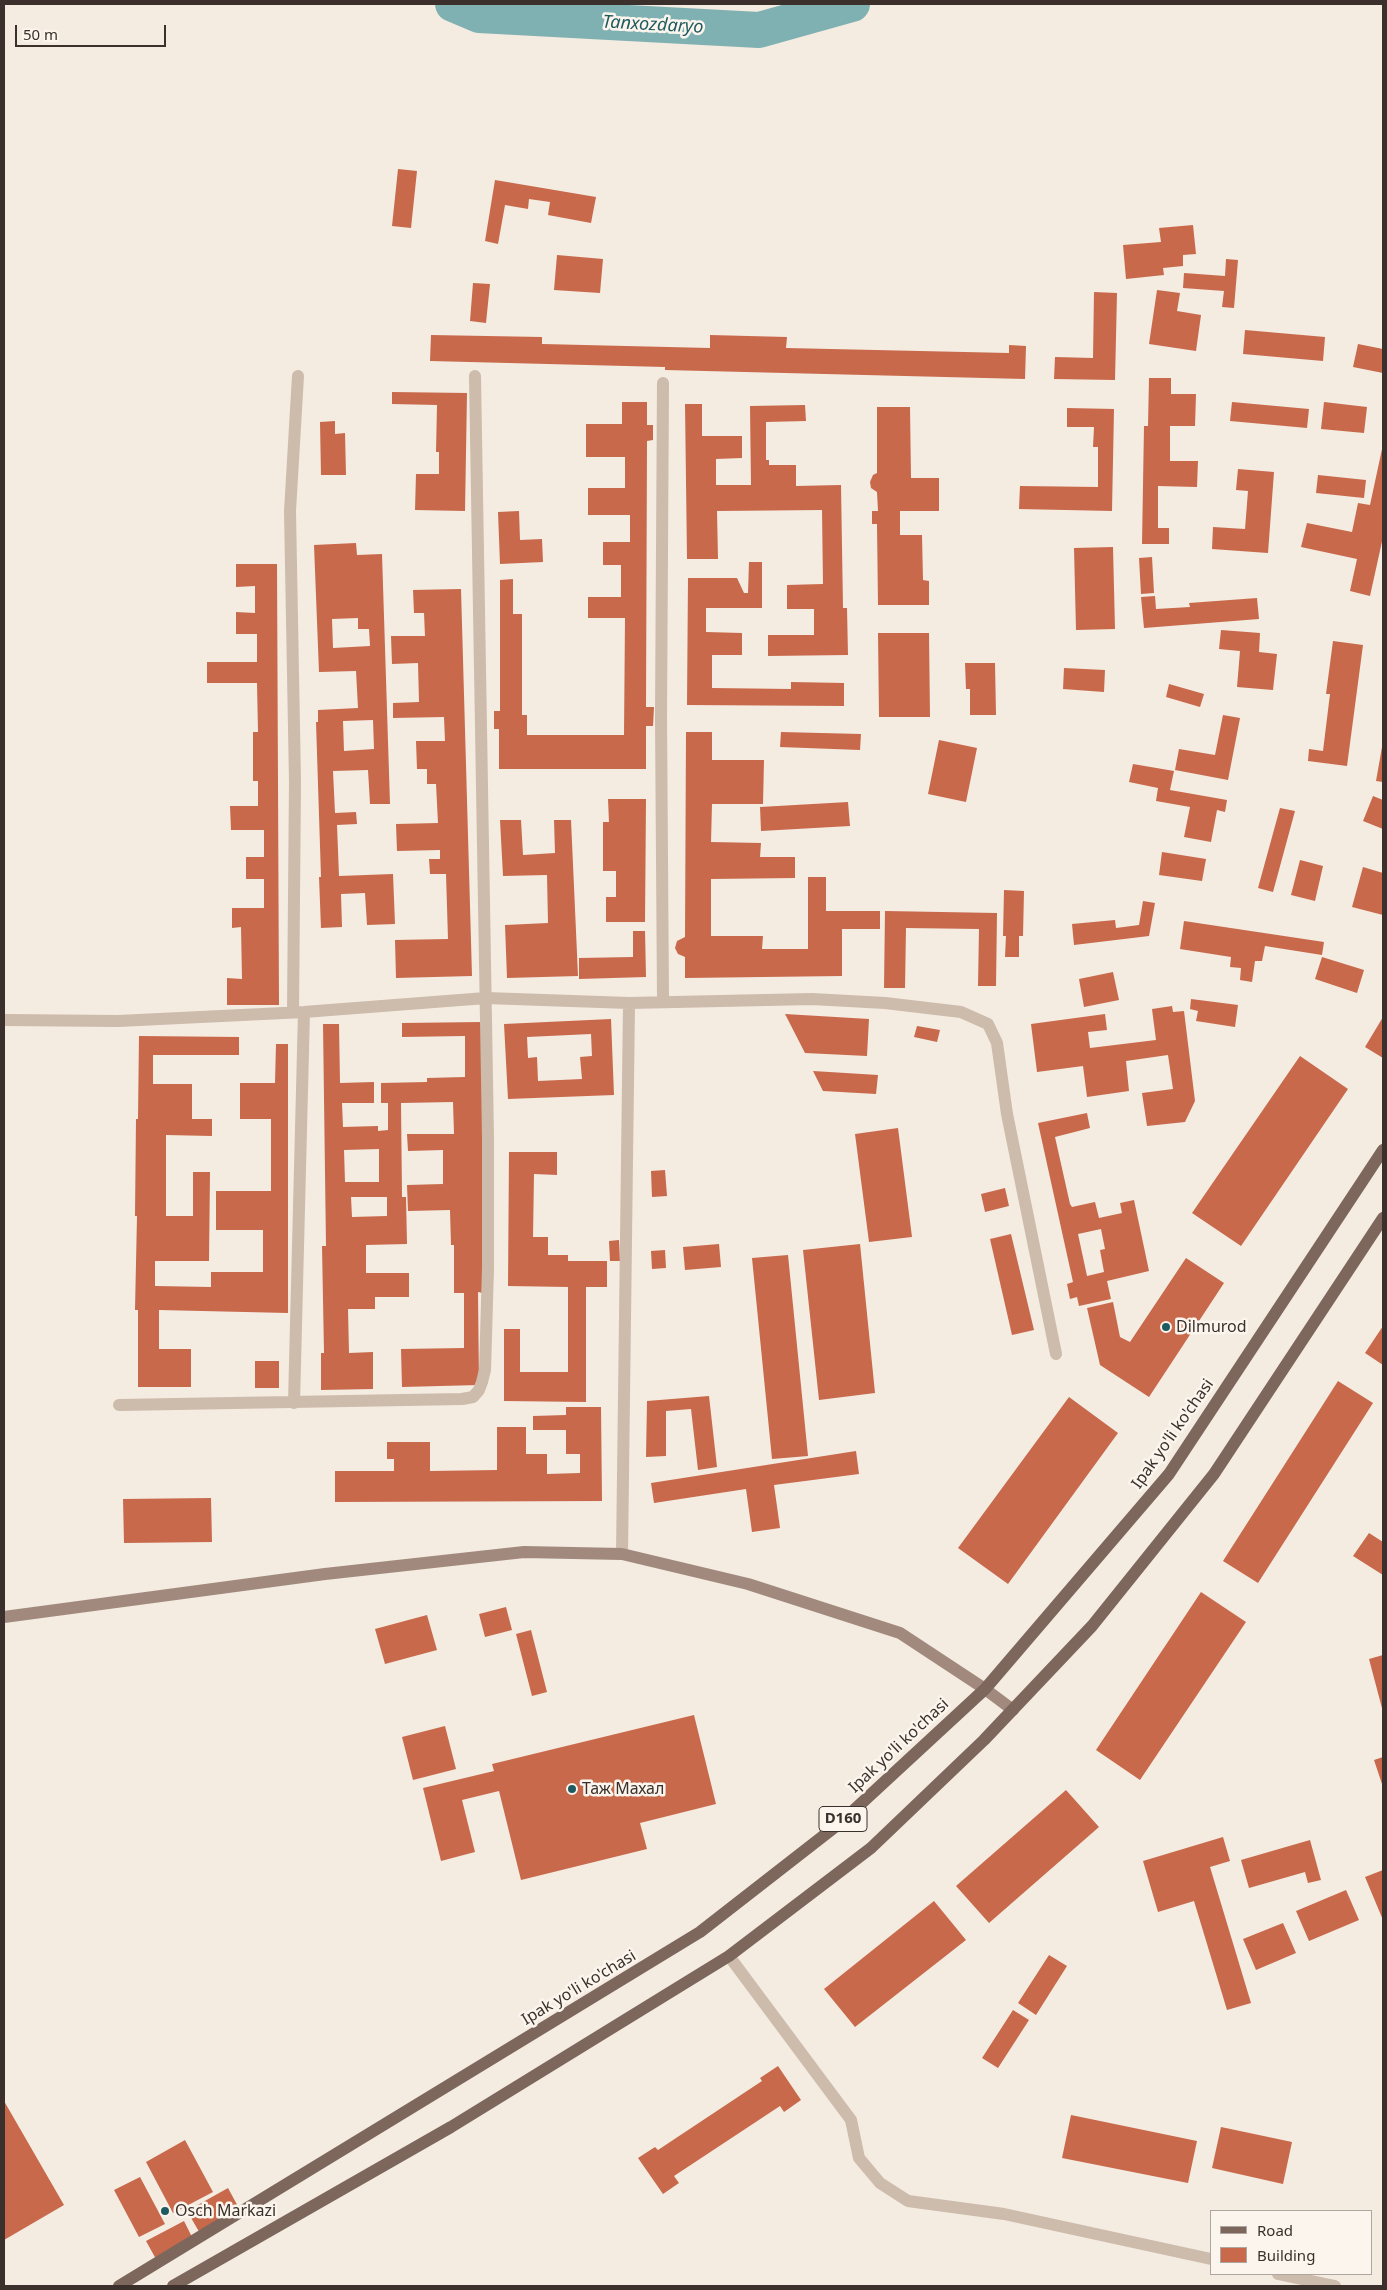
<!DOCTYPE html>
<meta charset="utf-8">
<style>
body{margin:0}
#map{position:relative;width:1387px;height:2290px;overflow:hidden;background:#f4ebe1;font-family:"Noto Sans",sans-serif}
canvas{display:block}
.frame{position:absolute;inset:0;border:5px solid #3b302b;pointer-events:none}
.legend{position:absolute;left:1210px;top:2210px;width:162px;height:65px;box-sizing:border-box;background:#fbf5ee;border:1px solid #aea6a0;margin:0;padding:6px 9px;list-style:none;font-size:15px;color:#3b302b}
.legend li{display:flex;align-items:center;gap:10px;height:25px}
.legend b{width:25px;border:1px solid #aea6a0}
.scale{position:absolute;left:15px;top:25px;width:151px;height:22px;box-sizing:border-box;border:2px solid #3b302b;border-top:0;padding-left:6px;font-size:15px;line-height:18px;white-space:nowrap;color:#3b302b;-webkit-text-stroke:4px #fbf5ee;paint-order:stroke}
</style>
<div id="map">
<canvas width="1387" height="2290"></canvas>
<div class="frame"></div>
<ul class="legend">
<li><b style="height:6px;background:#7d675c"></b>Road</li>
<li><b style="height:14px;background:#c8694b"></b>Building</li>
</ul>
<div class="scale">50 m</div>
</div>
<script>
const c = document.querySelector('canvas').getContext('2d');
c.lineJoin = 'round';
const shape = rows => new Path2D(rows.map(r => 'M' + r).join(''));
function strokePath(path, color, width, dash) { c.strokeStyle = color; c.lineWidth = width; c.lineCap = dash ? 'butt' : 'round'; c.setLineDash(dash || []); c.stroke(path); }
function fill(path, color) { c.fillStyle = color; c.fill(path, 'evenodd'); }
function write(font, color, halo, rows, align = 'center') {
  c.font = font + ' "Noto Sans",sans-serif'; c.lineWidth = 5; c.setLineDash([]); c.textBaseline = 'middle'; c.strokeStyle = halo; c.fillStyle = color; for (const [text, x, y, turn = 0] of rows) {
    c.save(); c.translate(x, y); c.rotate((+turn || 0) * Math.PI / 180); c.textAlign = isNaN(turn) ? turn : align; if (halo) c.strokeText(text, 0, 0); c.fillText(text, 0, 0); c.restore();
  }
}
const river = shape([
 [453,4,479,15,759,30,852,4]
]);
const building = shape([
 [398,169,417,171,411,228,392,226],
 [495,180,596,197,591,223,548,215,550,202,529,199,528,209,505,205,498,244,485,241],
 [1193,225,1196,254,1183,255,1183,266,1163,268,1164,275,1126,279,1123,245,1161,242,1159,228],
 [557,255,603,259,600,293,554,290],
 [1226,259,1238,260,1234,308,1222,307,1224,291,1183,288,1184,273,1225,276],
 [473,283,490,284,486,323,470,321],
 [1157,290,1180,293,1177,311,1201,315,1196,351,1149,344],
 [1094,292,1117,293,1115,380,1054,379,1055,357,1093,358],
 [1245,330,1325,337,1323,361,1243,354],
 [431,335,542,337,542,344,710,348,710,335,787,337,786,348,1009,353,1009,345,1026,346,1025,379,665,370,665,367,430,361],
 [1358,344,1383,349,1383,373,1353,367],
 [1149,378,1171,378,1171,394,1196,394,1195,426,1170,426,1170,461,1198,461,1197,487,1158,486,1158,528,1169,528,1169,544,1142,544,1144,426,1148,426],
 [392,392,467,393,465,511,415,510,416,474,439,474,439,452,436,452,437,405,392,404],
 [622,402,647,402,647,425,653,425,653,440,647,441,646,707,654,707,653,726,646,726,646,769,499,769,499,729,494,729,494,711,500,711,500,580,513,579,513,614,522,614,522,715,527,715,527,735,624,735,625,618,588,618,588,597,621,597,621,565,603,565,603,542,630,542,630,515,588,515,588,488,625,488,625,457,586,457,586,424,622,424],
 [1232,402,1309,409,1307,428,1230,421],
 [1324,402,1367,407,1364,433,1321,429],
 [685,404,702,404,702,436,742,436,742,458,716,459,716,485,751,485,750,406,805,405,806,421,766,422,766,460,769,460,769,465,796,465,796,486,841,485,843,608,847,608,848,655,768,656,768,635,814,635,814,609,787,609,787,585,823,584,822,510,717,511,718,559,687,559],
 [877,407,910,407,911,478,939,478,939,511,900,511,900,535,922,535,923,580,929,581,929,605,878,605,877,524,872,524,872,511,878,511,877,492,871,488,870,482,873,475,877,473],
 [1067,408,1114,409,1112,511,1019,509,1020,486,1098,487,1098,447,1093,447,1094,427,1067,427],
 [335,421,335,434,345,433,346,475,321,475,320,422],
 [1382,449,1383,537,1370,596,1350,591,1357,559,1301,547,1307,523,1352,532,1358,503,1370,505],
 [1238,469,1274,472,1268,553,1212,549,1213,527,1245,529,1248,491,1236,490],
 [1318,475,1366,480,1364,498,1316,493],
 [519,511,520,540,542,539,543,562,500,564,498,512],
 [356,543,357,555,382,554,390,804,370,804,368,770,333,771,335,813,356,812,357,824,337,825,339,876,393,874,395,924,367,925,365,893,341,894,342,927,321,928,319,877,321,877,316,722,318,722,318,710,358,708,356,671,319,672,314,545],
 [358,618,358,629,369,629,370,646,333,648,332,619],
 [373,720,374,749,344,751,343,721],
 [1113,547,1115,629,1076,630,1074,548],
 [1152,557,1154,593,1141,594,1139,558],
 [749,562,762,562,762,608,706,608,706,632,742,633,742,655,712,655,712,688,791,689,791,682,844,683,844,706,687,705,688,578,737,578,744,593,748,593],
 [236,564,277,564,279,1005,227,1005,227,978,242,979,241,927,232,928,232,908,264,908,264,879,246,879,246,857,264,857,264,830,231,830,230,806,258,806,258,781,253,781,253,732,258,732,257,683,207,683,207,662,257,662,257,634,236,634,236,612,255,613,255,586,236,587],
 [461,589,472,976,396,978,395,940,448,939,446,874,430,874,429,859,440,859,440,850,397,851,396,824,438,823,436,784,427,784,427,769,417,769,416,741,445,741,444,717,393,718,393,703,419,702,418,663,392,664,391,636,425,636,424,613,414,613,413,590],
 [1155,596,1156,609,1190,607,1189,603,1257,598,1259,619,1144,628,1141,597],
 [1221,630,1260,633,1259,652,1277,654,1273,690,1237,687,1240,651,1219,649],
 [878,633,929,633,930,717,879,717],
 [1333,641,1363,645,1347,766,1308,761,1309,749,1323,751,1330,694,1326,694],
 [965,663,995,663,996,715,970,715,970,689,966,689],
 [1064,668,1105,670,1104,692,1063,689],
 [1169,684,1204,694,1200,707,1166,697],
 [1223,715,1240,718,1228,780,1175,770,1179,749,1215,755],
 [686,732,712,732,712,760,764,760,763,804,712,804,711,842,761,843,760,857,795,857,795,878,711,879,711,936,763,936,762,949,808,949,808,877,826,877,826,911,880,911,880,929,842,929,842,976,685,978,685,957,678,954,675,948,677,941,685,937],
 [781,732,861,734,860,750,780,747],
 [939,740,977,748,966,802,928,794],
 [1382,747,1383,748,1383,782,1376,781],
 [1133,764,1174,771,1170,790,1227,800,1225,812,1217,810,1211,842,1184,837,1190,807,1156,801,1158,788,1129,782],
 [1373,796,1383,800,1383,829,1363,821],
 [608,799,646,799,645,922,606,922,606,897,616,897,616,871,603,871,603,822,609,822],
 [848,802,850,826,761,831,760,807],
 [1280,808,1295,811,1273,892,1258,888],
 [500,820,521,820,523,855,555,853,554,820,571,820,578,976,507,978,505,925,548,923,547,875,503,876],
 [1162,852,1206,859,1202,881,1159,875],
 [1300,860,1323,866,1315,901,1291,895],
 [1363,867,1383,873,1383,915,1352,907],
 [1004,890,1024,891,1023,936,1019,936,1019,957,1005,957,1006,936,1003,936],
 [1143,901,1155,903,1149,936,1074,945,1072,924,1115,920,1116,928,1139,925],
 [885,911,997,913,996,986,978,986,979,929,906,928,905,988,884,988],
 [1184,921,1324,942,1322,955,1265,946,1262,961,1255,961,1252,982,1240,980,1241,968,1230,967,1231,957,1180,949],
 [633,931,645,931,646,977,579,979,579,958,633,957],
 [1322,957,1364,970,1357,993,1315,979],
 [1113,972,1119,1000,1084,1007,1079,979],
 [1191,999,1238,1005,1235,1027,1196,1021,1198,1011,1190,1009],
 [1172,1006,1173,1012,1184,1011,1195,1101,1185,1122,1147,1126,1142,1093,1173,1089,1168,1055,1126,1061,1129,1091,1087,1097,1083,1066,1037,1072,1031,1024,1105,1014,1107,1030,1088,1032,1090,1048,1156,1040,1152,1009],
 [785,1014,869,1019,867,1056,805,1053],
 [1383,1017,1383,1058,1365,1047],
 [611,1019,614,1095,508,1099,504,1024],
 [591,1034,592,1056,580,1057,582,1079,538,1081,537,1057,528,1058,527,1037],
 [482,1022,483,1293,478,1292,479,1385,402,1387,401,1349,464,1348,464,1293,454,1293,454,1245,451,1245,450,1210,408,1211,407,1185,443,1184,443,1150,408,1151,407,1134,454,1134,453,1102,401,1103,402,1197,406,1197,407,1244,366,1245,366,1273,409,1273,409,1297,375,1297,375,1309,348,1309,349,1353,373,1352,373,1389,321,1390,321,1353,324,1353,322,1246,326,1246,323,1024,339,1024,340,1083,374,1082,374,1103,342,1103,343,1127,378,1126,378,1131,388,1130,388,1103,381,1103,381,1083,427,1082,427,1078,465,1077,465,1036,402,1037,402,1023],
 [379,1149,379,1182,345,1182,344,1150],
 [351,1197,387,1197,387,1216,352,1217],
 [917,1026,940,1030,937,1042,914,1037],
 [139,1036,239,1037,239,1055,153,1055,153,1084,192,1084,192,1119,212,1119,212,1136,166,1135,166,1216,193,1216,193,1172,210,1172,209,1261,155,1261,155,1286,211,1287,211,1272,263,1272,263,1230,216,1230,216,1191,271,1191,271,1119,240,1119,240,1083,275,1083,276,1044,288,1044,288,1313,159,1310,159,1349,191,1349,191,1387,138,1387,138,1310,135,1310,137,1216,135,1216,136,1119,138,1119],
 [1300,1056,1348,1089,1241,1246,1192,1213],
 [813,1071,878,1075,876,1094,823,1091],
 [1087,1113,1090,1128,1055,1137,1070,1204,1072,1207,1095,1202,1099,1218,1122,1213,1120,1203,1134,1200,1149,1271,1107,1281,1111,1299,1079,1306,1077,1297,1070,1299,1067,1284,1073,1282,1038,1123],
 [1101,1229,1105,1249,1100,1250,1104,1272,1087,1276,1078,1234],
 [898,1128,912,1237,869,1242,855,1134],
 [509,1152,557,1152,557,1175,534,1174,533,1237,548,1237,548,1255,568,1255,568,1261,607,1261,607,1287,586,1287,586,1402,504,1401,504,1329,520,1329,520,1372,568,1372,568,1287,508,1286],
 [665,1170,667,1196,652,1197,651,1171],
 [1005,1188,1009,1206,985,1212,981,1194],
 [1011,1234,1034,1330,1012,1335,990,1239],
 [619,1240,620,1261,610,1261,609,1241],
 [719,1244,721,1267,685,1270,683,1247],
 [860,1244,875,1393,819,1400,803,1250],
 [665,1250,666,1268,652,1269,651,1251],
 [788,1255,808,1456,772,1459,752,1258],
 [1186,1258,1224,1283,1149,1397,1100,1365,1087,1308,1113,1302,1120,1337,1130,1342],
 [1383,1326,1383,1365,1365,1353],
 [255,1361,279,1361,279,1388,255,1388],
 [1338,1381,1373,1403,1258,1583,1223,1561],
 [709,1396,717,1467,698,1470,691,1409,666,1411,666,1456,646,1457,647,1401],
 [1069,1397,1118,1433,1008,1584,958,1548],
 [566,1407,601,1407,602,1501,335,1502,335,1471,394,1471,394,1459,387,1459,387,1442,430,1442,430,1471,497,1470,497,1427,526,1427,526,1454,547,1454,547,1474,580,1473,580,1454,566,1454,566,1430,533,1430,533,1416,566,1415],
 [856,1451,859,1474,774,1485,780,1528,752,1532,746,1489,654,1503,651,1483],
 [211,1498,212,1542,124,1543,123,1499],
 [1369,1533,1383,1542,1383,1575,1353,1556],
 [1201,1592,1246,1622,1140,1780,1096,1750],
 [506,1607,512,1630,485,1637,479,1614],
 [427,1615,437,1650,385,1664,375,1629],
 [531,1630,547,1692,532,1696,516,1634],
 [1383,1655,1383,1712,1369,1659],
 [694,1715,716,1804,640,1823,647,1849,521,1880,499,1791,462,1800,475,1852,441,1861,423,1788,494,1771,492,1764],
 [445,1726,456,1769,413,1780,402,1737],
 [1383,1757,1383,1787,1374,1760],
 [1066,1790,1099,1827,989,1923,956,1886],
 [1223,1837,1230,1861,1210,1867,1251,2003,1227,2010,1194,1901,1158,1912,1143,1861],
 [1310,1840,1321,1880,1308,1883,1305,1872,1249,1888,1241,1860],
 [1383,1870,1383,1920,1365,1877],
 [1346,1890,1359,1920,1309,1941,1296,1911],
 [934,1901,966,1940,855,2027,824,1989],
 [1283,1923,1296,1953,1256,1970,1243,1939],
 [1049,1955,1067,1966,1036,2015,1018,2003],
 [1013,2010,1029,2020,998,2068,982,2058],
 [778,2066,801,2100,784,2112,780,2106,674,2176,679,2183,663,2194,638,2158,655,2147,658,2150,762,2081,760,2078],
 [4,2101,64,2205,4,2240],
 [1071,2115,1197,2141,1188,2183,1062,2158],
 [1221,2127,1292,2142,1283,2184,1212,2168],
 [185,2140,213,2192,173,2213,146,2162],
 [140,2177,165,2224,139,2237,114,2190],
 [228,2188,241,2212,201,2235,187,2211],
 [184,2221,193,2239,156,2259,146,2241]
]);
const minor = shape([
 [663,1000,661,717,663,383],
 [293,1012,295,782,290,511,298,376],
 [4,1020,118,1021,304,1012,486,998,629,1003,812,999,885,1003,961,1012,988,1024,997,1043,1007,1114,1056,1354],
 [294,1403,304,1012],
 [119,1405,462,1399,473,1397,479,1390,482,1382,485,1370,488,1268,488,1138,475,376],
 [622,1554,629,1003],
 [729,1956,851,2120,859,2158,880,2183,908,2201,1004,2214,1211,2259],
 [1278,2274,1335,2286]
]);
const secondary = shape([
 [4,1617,325,1574,524,1552,622,1554,748,1584,900,1633,985,1689,1013,1710]
]);
const primary = shape([
 [119,2286,700,1932,840,1823,985,1689,1169,1474,1383,1150],
 [173,2286,451,2127,729,1956,871,1848,984,1740,1092,1626,1214,1474,1383,1218]
]);
const markers = [
 [1166,1327,5,"#1f5a5e"],
 [572,1789,5,"#1f5a5e"],
 [165,2211,5,"#1f5a5e"]
];
const shields = [
 [843,1819,48]
];
const shieldNames = [
 ["D160",843,1819]
];
const poiNames = [
 ["Dilmurod",1176,1327],
 ["Таж Махал",582,1789],
 ["Osch Markazi",175,2211]
];
const streetNames = [
 ["Ipak yo'li ko'chasi",1173,1434,-55],
 ["Ipak yo'li ko'chasi",899,1746,-43],
 ["Ipak yo'li ko'chasi",579,1988,-31]
];
const waterNames = [
 ["Tanxozdaryo",653,25,3]
];
strokePath(river, '#7fb0b2', 36);
fill(building, '#c8694b');
strokePath(minor, '#cdbbac', 12);
strokePath(secondary, '#a18a7d', 12);
strokePath(primary, '#7d675c', 12);
for (const [x, y, r, color] of markers) { const dot = new Path2D(); dot.arc(x, y, r, 0, 2 * Math.PI); c.fillStyle = color; c.fill(dot); strokePath(dot, '#fbf5ee', 2); }
for (const [x, y, w] of shields) { const box = new Path2D(); box.roundRect(x - w / 2, y - 12.5, w, 25, 4); c.fillStyle = '#fbf5ee'; c.fill(box); strokePath(box, '#3b302b', 1); }
write('bold 15px', '#3b302b', null, shieldNames);
write('16px', '#3b302b', '#fbf5ee', poiNames, 'left');
write('16px', '#3b302b', '#fbf5ee', streetNames);
write('italic 18px', '#1f5a5e', '#fbf5ee', waterNames);
</script>
